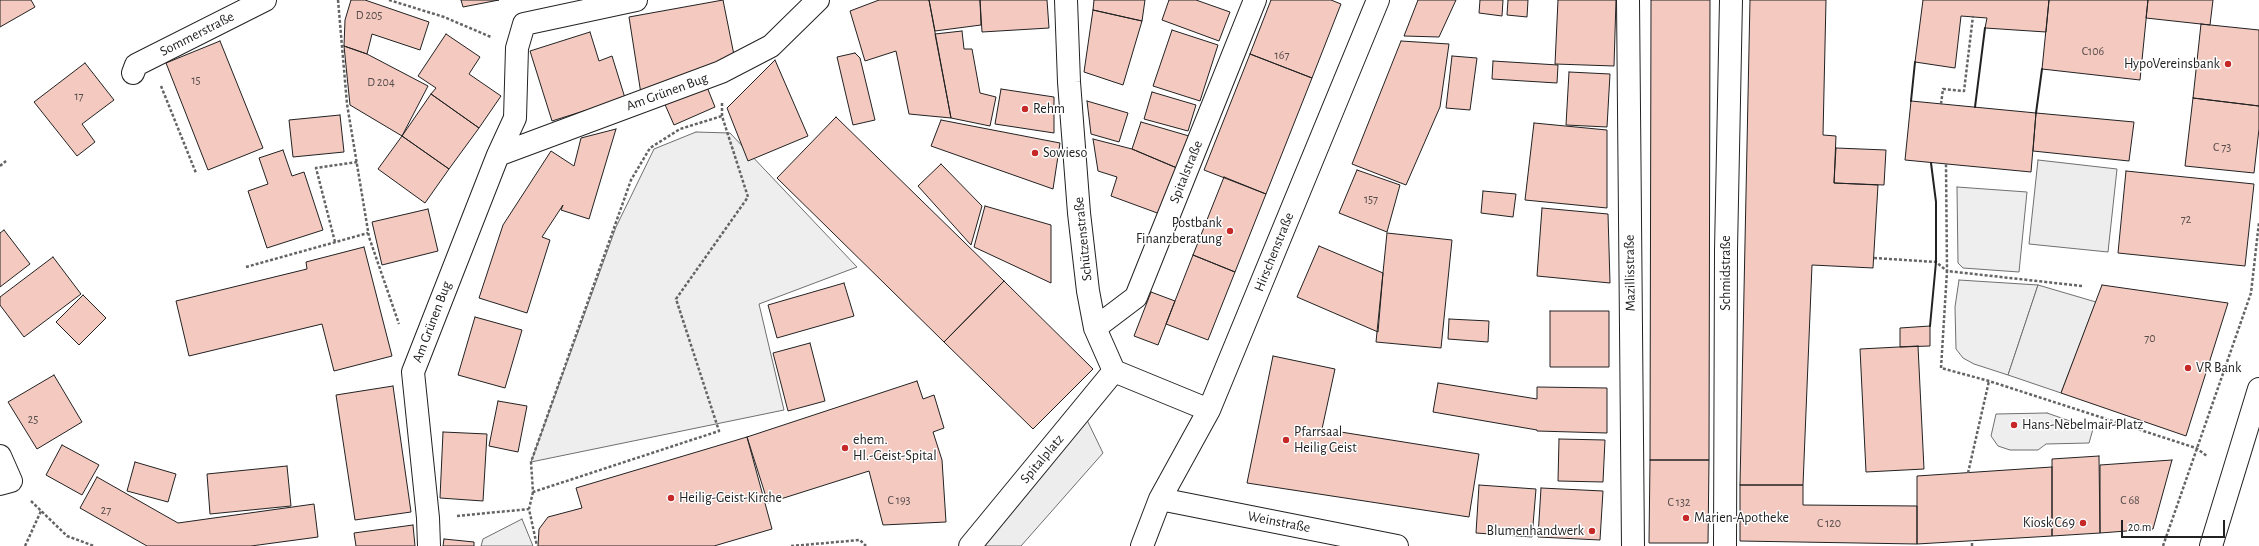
<!DOCTYPE html>
<meta charset="utf-8">
<style>
body{margin:0}
#map{position:relative;width:2259px;height:546px;overflow:hidden;background:#fff;font-family:"Alegreya Sans",sans-serif}
canvas{display:block}
.scale{position:absolute;left:2121px;top:520px;width:104px;height:18px;box-sizing:border-box;border:2px solid #222;border-top:0;padding-left:5px;font-size:12px;line-height:14px;white-space:nowrap;color:#222;-webkit-text-stroke:3px #fff;paint-order:stroke}
</style>
<div id="map">
<canvas width="2259" height="546"></canvas>
<div class="scale">20 m</div>
</div>
<script>
const c = document.querySelector('canvas').getContext('2d');
c.lineJoin = 'round';
function fill(path, color) { c.fillStyle = color; c.fill(path, 'evenodd'); }
const shape = rows => new Path2D(rows.map(r => 'M' + r).join(''));
function strokePath(path, color, width, dash) { c.strokeStyle = color; c.lineWidth = width; c.lineCap = dash ? 'butt' : 'round'; c.setLineDash(dash || []); c.stroke(path); }
function write(font, color, halo, rows, align = 'center') {
  c.font = font + ' "Alegreya Sans",sans-serif'; c.lineWidth = 3; c.setLineDash([]); c.textBaseline = 'middle'; c.strokeStyle = halo; c.fillStyle = color; for (const [text, x, y, turn = 0] of rows) {
    c.save(); c.translate(x, y); c.rotate((+turn || 0) * Math.PI / 180); c.textAlign = isNaN(turn) ? turn : align; if (halo) c.strokeText(text, 0, 0); c.fillText(text, 0, 0); c.restore();
  }
}
const green = shape([
 [696,132,730,133,857,267,759,304,784,410,531,462,616,227,654,149,696,132],
 [1957,187,2027,192,2019,272,1963,268,1958,263,1957,187],
 [1959,280,2038,285,2008,375,1974,364,1963,358,1956,349,1955,307,1959,280],
 [2047,413,2093,429,2089,443,2046,444,2038,450,2010,450,1998,446,1991,436,1996,414,2047,413],
 [522,519,533,546,481,546,483,539,522,519]
]);
const parking = shape([
 [2038,160,2117,169,2108,252,2029,244,2038,160],
 [2038,285,2096,302,2061,393,2008,375,2038,285],
 [1086,418,1103,453,1021,546,982,546,1086,418]
]);
const building = shape([
 [0,0,31,0,35,7,0,27,0,0],
 [351,0,365,0,429,22,420,50,372,34,367,54,344,46,345,20,351,0],
 [461,0,499,0,463,7,461,0],
 [723,0,734,55,641,94,629,17,723,0],
 [879,0,929,0,951,118,909,114,896,51,865,61,850,11,879,0],
 [929,0,980,0,981,25,935,31,929,0],
 [980,0,1047,0,1049,28,982,32,980,0],
 [1094,0,1145,0,1142,21,1093,10,1094,0],
 [1169,0,1196,0,1230,12,1219,41,1162,20,1169,0],
 [1271,0,1331,0,1341,4,1312,78,1250,54,1271,0],
 [1418,0,1456,0,1439,37,1404,36,1418,0],
 [1480,0,1503,0,1502,16,1479,13,1480,0],
 [1508,0,1528,0,1527,17,1507,15,1508,0],
 [1558,0,1616,0,1614,66,1555,64,1558,0],
 [1651,0,1710,0,1709,460,1650,460,1651,0],
 [1750,0,1826,0,1823,135,1836,136,1834,183,1878,185,1873,268,1812,265,1803,485,1740,485,1750,0],
 [1923,0,2049,0,2046,32,1985,28,1987,18,1961,16,1955,68,1915,62,1923,0],
 [2049,0,2148,0,2140,80,2042,69,2049,0],
 [2148,0,2213,0,2210,25,2146,18,2148,0],
 [1093,10,1142,21,1123,85,1084,72,1093,10],
 [2201,24,2259,30,2259,106,2193,98,2201,24],
 [1172,30,1218,45,1200,101,1153,86,1172,30],
 [962,31,964,49,972,49,980,93,996,97,990,126,951,118,935,34,962,31],
 [590,32,599,61,612,56,625,98,552,121,530,51,590,32],
 [446,34,480,57,469,74,501,96,479,128,431,94,436,88,418,76,446,34],
 [220,41,263,148,208,170,166,63,220,41],
 [1401,41,1449,44,1440,107,1406,185,1352,164,1401,41],
 [344,46,367,54,428,86,402,136,350,105,344,46],
 [855,53,860,58,875,120,853,125,837,57,855,53],
 [1250,54,1312,78,1266,194,1204,170,1250,54],
 [1452,56,1477,58,1470,110,1446,108,1452,56],
 [775,60,808,136,748,161,727,108,775,60],
 [1493,61,1558,65,1557,83,1492,79,1493,61],
 [85,63,114,100,82,124,95,142,77,156,34,102,85,63],
 [1569,72,1610,74,1607,127,1566,125,1569,72],
 [705,82,715,107,674,125,663,100,705,82],
 [1001,89,1054,97,1054,133,995,124,1001,89],
 [1152,92,1196,105,1188,131,1144,119,1152,92],
 [431,94,479,128,449,169,402,136,431,94],
 [2193,98,2259,106,2259,129,2254,173,2185,166,2193,98],
 [1087,101,1128,113,1119,142,1091,134,1087,101],
 [1911,101,2036,113,2031,172,1905,160,1911,101],
 [2036,113,2134,122,2129,161,2033,151,2036,113],
 [340,115,344,152,293,157,289,120,340,115],
 [836,117,1004,281,944,342,777,178,836,117],
 [941,120,1060,143,1053,189,931,146,941,120],
 [1141,122,1189,136,1177,168,1132,149,1141,122],
 [1534,123,1607,130,1607,208,1525,200,1534,123],
 [616,129,589,219,561,210,563,205,542,237,550,240,527,313,479,298,503,225,551,151,574,166,581,138,616,129],
 [402,136,449,169,425,203,378,169,402,136],
 [1093,139,1132,149,1177,168,1160,214,1111,196,1117,177,1098,171,1093,139],
 [1836,148,1886,150,1884,185,1834,183,1836,148],
 [283,150,292,176,304,172,323,230,267,248,248,191,268,184,259,158,283,150],
 [941,164,982,206,971,245,918,186,941,164],
 [1357,170,1400,185,1387,232,1339,213,1357,170],
 [2126,171,2254,184,2245,266,2118,253,2126,171],
 [1224,177,1266,194,1235,272,1193,255,1224,177],
 [1483,191,1516,194,1513,217,1481,213,1483,191],
 [985,206,1051,225,1051,283,974,247,985,206],
 [1542,208,1608,214,1610,283,1537,276,1542,208],
 [428,209,438,251,382,265,372,222,428,209],
 [4,230,30,264,0,287,0,233,4,230],
 [1387,233,1452,240,1441,348,1376,342,1387,233],
 [1319,246,1383,273,1378,332,1297,297,1319,246],
 [364,247,392,356,334,371,322,324,189,356,176,301,307,269,306,262,364,247],
 [1193,255,1235,272,1208,340,1166,324,1193,255],
 [53,257,81,294,24,337,0,305,0,297,53,257],
 [1004,281,1093,369,1033,429,944,342,1004,281],
 [844,283,854,316,777,338,768,305,844,283],
 [2102,285,2228,303,2186,436,2061,393,2102,285],
 [1151,292,1175,301,1158,345,1134,336,1151,292],
 [83,295,106,318,79,345,56,322,83,295],
 [1550,311,1609,311,1609,367,1550,367,1550,311],
 [475,317,522,330,505,388,458,375,475,317],
 [1449,319,1489,321,1488,342,1448,339,1449,319],
 [1930,326,1930,346,1900,347,1900,328,1930,326],
 [810,343,825,401,788,411,773,353,810,343],
 [1918,346,1924,469,1866,472,1860,349,1918,346],
 [1273,356,1335,369,1322,429,1479,454,1469,517,1247,483,1273,356],
 [54,375,82,422,37,449,8,402,54,375],
 [917,381,923,399,934,395,944,428,933,432,942,460,946,522,883,525,869,471,768,503,747,437,917,381],
 [1438,383,1537,399,1537,387,1607,388,1607,433,1537,431,1537,430,1433,412,1438,383],
 [393,386,411,512,355,520,336,395,393,386],
 [498,401,527,406,518,452,489,446,498,401],
 [443,432,487,434,483,501,440,498,443,432],
 [747,437,772,529,714,546,538,546,539,529,548,517,582,508,576,488,747,437],
 [1559,439,1605,440,1603,482,1558,481,1559,439],
 [62,445,99,465,82,495,46,475,62,445],
 [2099,456,2100,533,2052,536,2052,459,2099,456],
 [1650,460,1709,460,1708,543,1649,543,1650,460],
 [2172,460,2153,529,2100,533,2100,465,2172,460],
 [135,462,176,474,168,502,127,491,135,462],
 [287,466,291,506,210,514,207,474,287,466],
 [2052,467,2052,536,1917,544,1917,476,2052,467],
 [97,477,178,523,314,504,318,537,251,546,147,546,80,508,97,477],
 [1479,485,1536,489,1532,537,1476,533,1479,485],
 [1740,485,1803,485,1803,505,1917,506,1917,544,1740,541,1740,485],
 [1541,488,1603,491,1600,540,1538,537,1541,488],
 [413,525,415,546,356,546,354,533,413,525],
 [444,539,474,542,474,546,443,546,444,539]
]);
const path = shape([
 [338,0,347,104,369,237,399,324],
 [389,0,444,17,491,37],
 [161,86,196,173],
 [722,103,722,116,748,197,676,299,719,431,533,492,531,462,631,180,650,148,680,129,722,116],
 [1941,104,1943,89,1964,91,1973,16],
 [0,166,6,161],
 [335,242,316,168,357,162],
 [1874,258,1936,262,1947,271,1946,164],
 [246,267,368,233],
 [2082,286,1947,271,1941,368,1989,381,2196,448,2207,456],
 [1968,473,1989,381],
 [533,492,529,509,537,546],
 [31,501,67,536,94,546],
 [457,516,529,509],
 [25,546,41,511],
 [791,546,860,540,866,546],
 [1972,546,1972,540],
 [2163,546,2251,293,2259,222]
]);
const street = shape([
 [1066,0,1069,82,1079,213,1088,291,1095,328,1114,371,1209,410],
 [1628,0,1633,546],
 [133,73,136,65,265,0],
 [498,155,721,72,771,46,818,0],
 [1095,328,1136,297,1255,0],
 [0,456,11,481,0,484],
 [1160,499,1397,546],
 [429,546,428,518,413,372,498,155,515,118,517,48,524,24,636,0],
 [970,546,1114,371],
 [1142,546,1160,499,1209,410,1378,0],
 [1725,546,1726,250,1731,0]
]);
const secondary = shape([
 [2211,546,2259,389]
]);
const wall = shape([
 [1911,101,1915,62],
 [1975,107,1985,28],
 [2036,113,2042,69],
 [1930,326,1936,262,1936,202,1931,163]
]);
const markers = [
 [2228,64,4,"#c62828"],
 [1025,109,4,"#c62828"],
 [1035,153,4,"#c62828"],
 [1230,231,4,"#c62828"],
 [2188,368,4,"#c62828"],
 [2014,425,4,"#c62828"],
 [1286,440,4,"#c62828"],
 [845,448,4,"#c62828"],
 [671,498,4,"#c62828"],
 [1686,518,4,"#c62828"],
 [2083,523,4,"#c62828"],
 [1592,531,4,"#c62828"]
];
const numberNames = [
 ["D 205",369,15],
 ["C106",2093,51],
 ["167",1282,55],
 ["15",196,80],
 ["D 204",381,82],
 ["17",79,96],
 ["C 73",2222,147],
 ["157",1371,199],
 ["72",2186,219],
 ["70",2150,338],
 ["25",33,419],
 ["C 193",899,500],
 ["C 68",2130,500],
 ["C 132",1679,502],
 ["27",106,510],
 ["C 120",1829,523]
];
const streetNames = [
 ["Sommerstraße",197,34,-27],
 ["Am Grünen Bug",667,92,-20],
 ["Spitalstraße",1186,172,-68],
 ["Schützenstraße",1083,239,-96],
 ["Hirschenstraße",1274,252,-68],
 ["Mazillisstraße",1630,273,-91],
 ["Schmidstraße",1726,273,-90],
 ["Am Grünen Bug",432,322,-69],
 ["Spitalplatz",1042,459,-50],
 ["Weinstraße",1279,522,11]
];
const poiNames = [
 ["HypoVereinsbank",2220,64,"right"],
 ["Rehm",1033,109],
 ["Sowieso",1043,153],
 ["Postbank",1222,223,"right"],
 ["Finanzberatung",1222,239,"right"],
 ["VR Bank",2196,368],
 ["Hans-Nebelmair-Platz",2022,425],
 ["Pfarrsaal",1294,432],
 ["Heilig Geist",1294,448],
 ["ehem.",853,440],
 ["Hl.-Geist-Spital",853,456],
 ["Heilig-Geist-Kirche",679,498],
 ["Marien-Apotheke",1694,518],
 ["Kiosk C69",2075,523,"right"],
 ["Blumenhandwerk",1584,531,"right"]
];
fill(green, '#eee');
strokePath(green, '#6f6f6f', 1);
fill(parking, '#ededed');
strokePath(parking, '#6f6f6f', 1);
fill(building, '#f3c9c0');
strokePath(building, '#222', 1);
strokePath(street, '#222', 24);
strokePath(secondary, '#222', 24);
strokePath(path, '#646464', 2.5, [3, 2]);
strokePath(street, '#fff', 22);
strokePath(secondary, '#fff', 22);
strokePath(wall, '#222', 2);
for (const [x, y, r, color] of markers) { const dot = new Path2D(); dot.arc(x, y, r, 0, 2 * Math.PI); c.fillStyle = color; c.fill(dot); strokePath(dot, '#fff', 1.5); }
write('12px', '#564c4a', null, numberNames);
write('14px', '#222', '#fff', streetNames);
write('14px', '#222', '#fff', poiNames, 'left');
</script>
